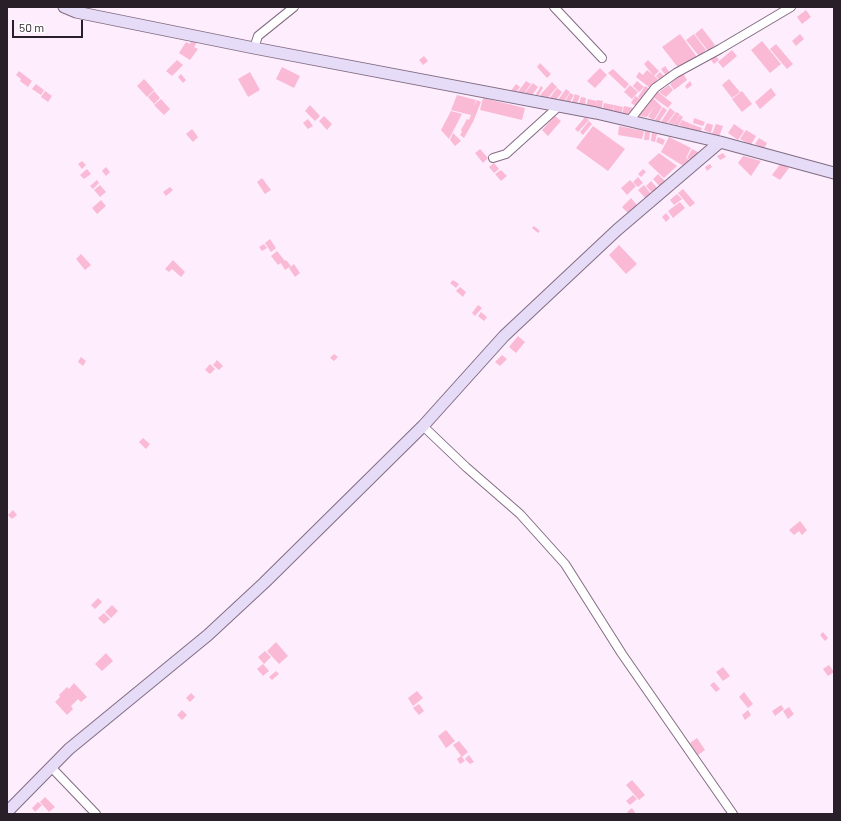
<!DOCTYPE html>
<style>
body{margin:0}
#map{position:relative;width:841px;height:821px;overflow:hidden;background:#fdedfd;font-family:Barlow,sans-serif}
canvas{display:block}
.frame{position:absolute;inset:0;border:8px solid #281f28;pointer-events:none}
.scale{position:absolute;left:12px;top:20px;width:71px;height:18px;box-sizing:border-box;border:2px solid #281f28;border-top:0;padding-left:5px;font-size:12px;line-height:14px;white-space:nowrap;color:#281f28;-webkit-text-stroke:3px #fff;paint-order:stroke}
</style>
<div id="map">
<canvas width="841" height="821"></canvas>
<div class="frame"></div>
<div class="scale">50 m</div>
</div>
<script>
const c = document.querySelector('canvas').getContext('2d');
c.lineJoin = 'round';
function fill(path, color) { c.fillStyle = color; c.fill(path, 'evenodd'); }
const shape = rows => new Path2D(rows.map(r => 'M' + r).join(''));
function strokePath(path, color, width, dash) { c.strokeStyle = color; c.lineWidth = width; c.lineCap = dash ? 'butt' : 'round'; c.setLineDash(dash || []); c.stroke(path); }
const building = shape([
 [806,10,811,17,802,24,797,17],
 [702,28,715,45,708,51,695,34],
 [680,34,697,57,680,70,662,47],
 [694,34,706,50,699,56,686,40],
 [800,34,804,39,796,46,792,41],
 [192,39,197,42,194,47,198,49,190,60,179,53,186,42,190,44],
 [762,41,781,64,770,73,751,50],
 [776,44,793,64,787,69,770,49],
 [732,50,737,56,723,68,718,62],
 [424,56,428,61,423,65,419,60],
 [716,56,719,60,714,64,711,60],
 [177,60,183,65,172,76,166,71],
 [648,60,659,71,654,76,644,64],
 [540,63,551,74,547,78,537,67],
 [665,66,670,73,666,76,661,69],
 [282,67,300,76,294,88,276,79],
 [600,68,607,75,595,88,587,81],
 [613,69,629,84,625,89,608,73],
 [647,70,658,79,650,88,636,77,639,72,643,75],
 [19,71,32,81,28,87,20,81,21,79,16,75],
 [250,72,260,90,248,97,238,79],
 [660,72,665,77,661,81,656,76],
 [683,73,687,80,674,90,670,84],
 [181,74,186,80,183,83,178,77],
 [144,79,154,90,147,97,137,86],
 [729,79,740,92,732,98,722,85],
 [526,81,531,84,522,96,517,93],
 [637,81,644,87,639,92,633,86],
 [690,81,692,85,687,89,685,86],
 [552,82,557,87,546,100,540,95],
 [533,83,538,87,530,98,524,94],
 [36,84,44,90,41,95,32,89],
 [516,84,520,87,514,95,510,92],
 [630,85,638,92,632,99,624,92],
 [669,85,673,90,666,97,659,92],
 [541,86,543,88,538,96,536,94],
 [645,86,650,89,642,100,638,97],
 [557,88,562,92,554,103,549,99],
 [771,88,776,95,760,109,755,102],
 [566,89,570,92,563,103,558,100],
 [45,91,52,96,48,102,41,97],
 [154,91,160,98,154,104,148,97],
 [657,91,672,103,668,108,653,97],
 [742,91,752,104,742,112,732,99],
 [570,93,574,95,568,105,564,103],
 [575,94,580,96,576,107,571,105],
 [457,95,476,100,474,106,477,100,481,102,473,122,464,138,460,135,462,132,461,130,467,119,469,120,471,115,451,110],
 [635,96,642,100,637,107,631,103],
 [581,97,586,98,585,105,579,104],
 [652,97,662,107,654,120,648,117,655,105,647,117,638,116],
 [483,98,525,108,522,120,480,110],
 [161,99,170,109,164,115,154,105],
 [588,99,597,101,595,108,586,106],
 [597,100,603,101,601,112,595,111],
 [604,103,614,105,612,114,602,112],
 [310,105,320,116,315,121,305,111],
 [614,105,623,107,621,115,613,114],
 [624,106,633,108,631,116,622,114],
 [663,107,667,110,659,122,655,120],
 [670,108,675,112,667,123,661,122],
 [451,111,462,114,449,139,441,130],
 [676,112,680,114,674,124,668,123],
 [680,115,683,117,678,126,674,124],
 [324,116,332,124,327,130,319,121],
 [555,116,561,121,548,136,542,130],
 [585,117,589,120,578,132,575,129],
 [694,118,705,122,703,126,693,123],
 [308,119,313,126,308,129,303,123],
 [682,120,691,124,689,129,679,125],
 [589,121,592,124,583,135,580,132],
 [707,123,713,125,711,133,704,130],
 [691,124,702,128,700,134,689,131],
 [716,124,723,126,719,137,712,134],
 [734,124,744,131,738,140,728,133],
 [593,126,625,149,608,171,576,148],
 [619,126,644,131,642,139,618,135],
 [192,129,198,137,193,142,186,134],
 [746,130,756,136,751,145,740,139],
 [645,131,650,132,649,140,644,140],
 [453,133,461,141,455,146,450,140],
 [652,133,657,134,655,142,651,141],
 [658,137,665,140,663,145,656,142],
 [669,137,691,148,686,158,689,160,685,167,661,152],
 [759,138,767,143,764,149,755,144],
 [480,149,488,158,483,163,475,153],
 [692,149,700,153,693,162,687,158],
 [659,153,677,166,664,178,648,163],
 [723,153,726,157,720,160,717,156],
 [743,156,761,161,751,176,738,163],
 [82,161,86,165,82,169,78,164],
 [494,163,499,169,494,173,489,167],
 [781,163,789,168,780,180,772,175],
 [710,164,712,167,707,171,705,167],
 [106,167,110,172,106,176,102,171],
 [87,169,91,174,84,179,80,175],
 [643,169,646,172,641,177,638,174],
 [501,170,507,176,501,181,495,174],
 [658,174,667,183,661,188,653,179],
 [638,177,643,183,638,187,633,182],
 [262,178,271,190,265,194,257,182],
 [97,180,99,183,93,189,90,186],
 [630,180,636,186,627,195,621,188],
 [651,181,659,190,654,195,646,186],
 [100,185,106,192,100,197,94,190],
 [644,185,652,195,647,200,638,190],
 [170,187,173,190,166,196,163,192],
 [683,189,695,203,690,207,678,193],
 [677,194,682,199,674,205,670,200],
 [631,198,637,205,628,213,622,207],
 [101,200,106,206,97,214,92,208],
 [680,202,685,208,673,218,668,211],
 [666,213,670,218,666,222,662,217],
 [534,226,540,231,538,233,532,228],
 [270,239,276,248,271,252,265,243],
 [264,244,267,248,262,251,259,247],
 [619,245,637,264,626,274,609,255],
 [277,251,285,261,286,260,291,266,285,270,281,263,278,265,271,256],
 [81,254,91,265,85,270,76,259],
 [173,260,185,272,181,277,172,269,169,272,165,269],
 [294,264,300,273,295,277,289,268],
 [453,280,459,284,456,288,450,283],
 [460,287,466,292,463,297,456,291],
 [478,305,482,308,475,316,472,313],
 [481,312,487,317,484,321,478,316],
 [518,336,525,342,516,353,509,347],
 [334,354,338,357,334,361,330,358],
 [502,355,507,359,500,366,495,362],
 [81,357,86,361,83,366,78,362],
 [217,360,223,366,219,370,213,365],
 [210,364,215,369,210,374,205,370],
 [143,438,150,444,146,449,139,442],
 [13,510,17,515,12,519,8,515],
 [800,521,807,530,802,535,799,531,794,535,789,530],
 [98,598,102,602,95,609,91,605],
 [112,605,118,611,111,618,105,612],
 [104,613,110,619,104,624,98,618],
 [823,632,828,638,825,641,820,635],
 [276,642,288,656,279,664,267,651],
 [265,651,271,657,264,664,258,657],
 [106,653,113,661,102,671,95,664],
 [263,664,269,671,263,676,257,669],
 [829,665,834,672,828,676,823,669],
 [723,667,730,676,723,681,716,672],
 [276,671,279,674,272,680,269,677],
 [714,682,720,689,716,692,710,685],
 [74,683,87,697,81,702,78,699,71,706,73,709,67,715,55,702,60,697,59,695,67,687,69,689],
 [417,691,423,698,413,706,408,698],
 [744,692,753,704,748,708,739,697],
 [191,693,195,697,190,702,186,698],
 [419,704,424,711,419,715,413,708],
 [781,705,784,709,775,716,772,711],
 [789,707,794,714,788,719,783,711],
 [182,710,187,715,182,720,177,715],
 [748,710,751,715,745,720,742,715],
 [446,730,455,741,446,748,438,736],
 [697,738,705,750,698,755,690,743],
 [459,741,468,752,462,757,453,745],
 [469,755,474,762,470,764,465,759],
 [461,756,465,761,460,764,457,759],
 [632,780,645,795,639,800,626,785],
 [633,795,637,799,630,805,626,801],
 [45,797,55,807,49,812,40,802],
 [38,802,42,805,35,812,32,808],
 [632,808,636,814,629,814,627,812]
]);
const street = shape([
 [554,7,602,58],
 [254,48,258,36,294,7],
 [629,121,655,88,676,73,720,49,791,7],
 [493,158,506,154,559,106],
 [423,426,466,467,520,514,565,564,622,654,733,814],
 [51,767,96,814]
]);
const secondary = shape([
 [64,7,76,12,254,48,596,113,720,142,834,173],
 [7,812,69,749,208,635,264,583,423,426,504,336,617,230,720,142]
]);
fill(building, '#fabad5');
strokePath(street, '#836c83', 10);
strokePath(secondary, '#836c83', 13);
strokePath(street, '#fff', 8);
strokePath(secondary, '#e6dcf7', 11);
</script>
